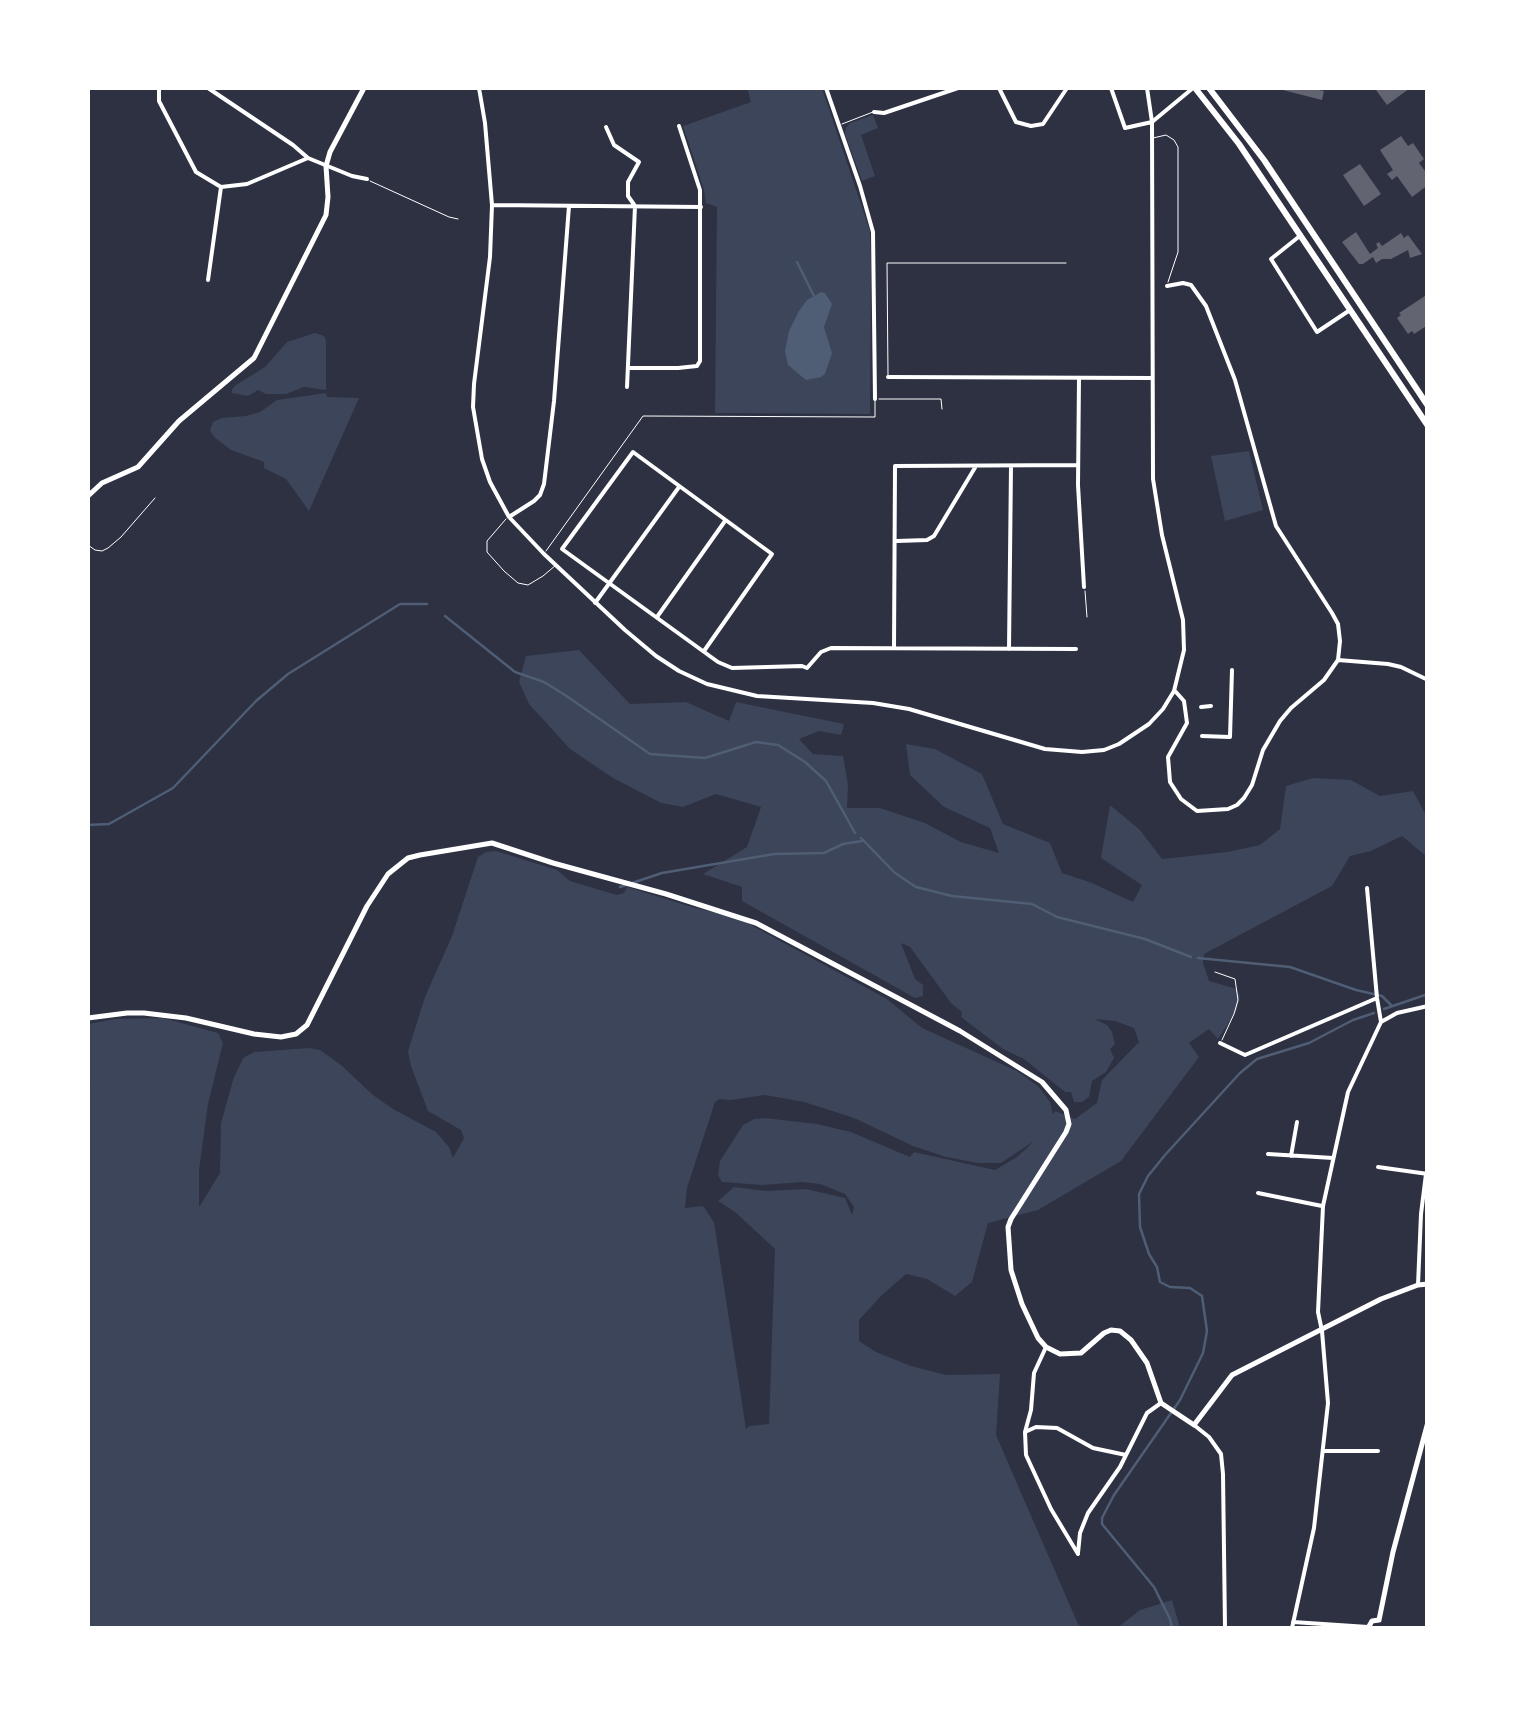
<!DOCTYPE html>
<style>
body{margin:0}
#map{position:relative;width:1515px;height:1716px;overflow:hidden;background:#2d3142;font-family:Overpass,sans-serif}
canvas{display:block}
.frame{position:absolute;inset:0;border:90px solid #fff;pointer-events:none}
</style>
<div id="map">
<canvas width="1515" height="1716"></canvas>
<div class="frame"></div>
</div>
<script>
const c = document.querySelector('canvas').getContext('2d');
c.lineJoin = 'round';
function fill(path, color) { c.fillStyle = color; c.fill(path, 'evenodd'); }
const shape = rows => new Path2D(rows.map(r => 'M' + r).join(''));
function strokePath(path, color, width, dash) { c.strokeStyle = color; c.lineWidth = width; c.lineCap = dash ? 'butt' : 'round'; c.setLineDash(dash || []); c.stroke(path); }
const green = shape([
 [747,88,822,88,870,231,871,267,870,414,715,413,717,207,706,203,704,190,683,126,751,102],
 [873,115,878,128,861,135,875,176,862,181,845,134,846,128,850,123],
 [315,333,324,336,326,341,326,390,304,387,286,394,266,394,258,390,248,396,232,393,232,389,236,385,265,367,287,342],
 [326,393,327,397,359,398,309,511,286,479,264,468,264,462,231,450,214,437,210,430,213,422,222,418,246,416,260,412,277,400],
 [1249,451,1263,510,1225,521,1211,456],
 [579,650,630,704,686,702,729,721,736,702,844,724,841,735,819,731,799,739,813,754,843,756,848,785,847,808,880,808,925,823,961,842,999,853,990,828,944,807,910,775,906,744,935,749,982,774,1003,824,1050,843,1062,873,1092,883,1133,902,1142,885,1101,858,1110,805,1140,830,1162,859,1227,852,1260,845,1280,829,1286,786,1313,778,1351,780,1380,796,1413,791,1427,817,1427,857,1402,836,1371,851,1350,856,1332,886,1204,954,1203,963,1209,981,1237,989,1240,996,1237,1010,1218,1039,1209,1029,1189,1043,1199,1057,1121,1161,1038,1210,988,1223,972,1282,955,1296,927,1279,906,1274,882,1295,859,1320,859,1341,876,1352,911,1366,946,1375,1000,1374,996,1435,1078,1624,1085,1628,88,1628,88,1086,91,1085,88,1083,88,1024,115,1019,163,1018,218,1033,223,1043,208,1104,199,1170,199,1207,220,1173,221,1123,233,1080,243,1058,254,1052,309,1048,320,1050,341,1065,373,1095,393,1109,436,1132,449,1147,453,1158,464,1138,461,1130,428,1111,411,1066,408,1051,425,997,452,936,478,857,486,852,496,851,557,870,570,881,617,895,624,893,627,887,692,907,740,919,887,999,922,1028,1017,1071,1038,1086,1050,1102,1053,1114,1055,1111,1075,1119,1097,1103,1102,1080,1139,1042,1134,1028,1115,1021,1095,1019,1107,1025,1112,1032,1115,1044,1110,1049,1114,1058,1106,1072,1092,1081,1089,1097,1082,1102,1074,1102,1071,1092,1065,1092,1024,1059,1003,1049,961,1017,962,1012,951,1003,910,947,901,943,915,979,923,985,923,996,915,998,742,901,742,887,703,874,747,847,761,807,716,794,683,807,661,803,613,778,570,749,529,704,519,682,526,656],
 [765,1095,804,1102,854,1118,913,1146,946,1157,978,1163,1001,1163,1034,1141,1017,1157,995,1170,914,1152,910,1157,851,1132,817,1124,765,1118,754,1119,743,1125,720,1161,718,1175,722,1182,762,1185,802,1182,820,1184,845,1194,854,1207,852,1215,845,1198,806,1189,766,1191,734,1187,718,1201,735,1212,775,1249,769,1424,749,1426,746,1429,714,1222,703,1206,685,1208,687,1188,715,1102,720,1099,731,1100],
 [1172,1600,1180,1628,1117,1628,1140,1610]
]);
const water = shape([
 [821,292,825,293,832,304,824,327,832,353,825,374,821,377,806,380,788,365,785,351,789,331,799,311,807,300]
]);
const stream = shape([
 [797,262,814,296],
 [445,616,515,672,544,682,565,695,650,754,705,758,756,742,778,745,805,762,826,781,855,833],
 [88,825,109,824,173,788,256,701,288,674,400,604,427,604],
 [861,838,895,873,916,887,952,896,1032,904,1057,917,1145,939,1191,957],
 [620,887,662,873,774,854,824,853,843,844,862,841],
 [1198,958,1290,967,1356,990,1382,996,1392,1006],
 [1384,1009,1428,994],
 [1172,1628,1170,1619,1154,1587,1102,1524,1102,1518,1114,1495,1180,1400,1203,1353,1207,1331,1202,1296,1190,1288,1170,1287,1160,1282,1157,1267,1149,1254,1140,1227,1139,1194,1148,1176,1165,1155,1240,1073,1257,1059,1309,1043,1353,1020,1374,1013]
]);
const building = shape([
 [1275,88,1309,88,1324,91,1322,100],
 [1380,88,1410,88,1387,105,1376,90],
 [1401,136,1408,146,1413,143,1424,159,1419,163,1428,175,1428,185,1412,197,1397,176,1392,180,1387,174,1393,170,1380,150],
 [1360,164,1381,194,1364,206,1343,175],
 [1356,232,1370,254,1378,248,1376,244,1379,242,1382,246,1401,233,1404,238,1408,235,1422,254,1410,258,1408,250,1391,259,1382,259,1376,263,1373,257,1363,264,1359,264,1342,242],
 [1428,294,1428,325,1414,334,1412,331,1408,334,1397,318,1401,315,1399,313]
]);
const service = shape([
 [842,124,873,112],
 [1153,138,1166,135,1174,140,1178,147,1178,252,1168,282],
 [370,181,449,217,458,219],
 [888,375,887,263,1066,263],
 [879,399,941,399,942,409],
 [506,519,487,541,487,552,504,571,518,583,528,585,543,576,556,565],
 [88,545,95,550,102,551,108,548,121,537,155,498],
 [546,551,643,416,875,417,875,401],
 [1085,591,1087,617],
 [1215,972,1235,979,1238,1000,1234,1014,1222,1040]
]);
const minor = shape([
 [159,88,159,101,196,172,221,187,247,184,308,158],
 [208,88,293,145,308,158,352,176,367,179],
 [479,88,485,123,492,205,490,257,474,384,473,407,482,459,490,482,509,517,544,554,625,630,656,656,679,671,707,684,757,696,873,703,909,709,1045,749,1082,752,1104,750,1119,744,1149,724,1163,709,1174,691,1184,650,1183,620,1162,535,1153,479,1152,122,1147,88],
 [826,88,860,186,873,232,875,399],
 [999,88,1016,122,1031,126,1043,124,1067,88],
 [1111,88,1125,128,1152,122,1193,88],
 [874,112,884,113,958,88],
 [606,127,614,145,639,162,628,182,628,196,635,206,627,387],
 [492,205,701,207],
 [1301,235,1271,259,1317,332,1350,310],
 [208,280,221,187],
 [1167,286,1183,283,1191,285,1206,306,1235,380,1276,526,1332,613,1338,624,1340,641,1338,660,1324,680,1291,708,1280,721,1263,750,1252,785,1244,798,1237,805,1228,809,1197,811,1181,799,1170,782,1168,757,1187,723,1184,701,1175,691],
 [628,368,678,368,697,366,700,361,700,190,679,126],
 [888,377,1152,378],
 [1079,378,1078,485,1084,587],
 [509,517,534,501,540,495,544,484,554,401,569,206],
 [897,541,927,540,934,536,976,466],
 [595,603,679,487],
 [657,617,725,521],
 [894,648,895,466,1078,465],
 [1009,649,1011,466],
 [704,651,772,554,633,452,562,549,718,662,732,668,802,666,807,668,821,652,831,648,1076,649],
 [1338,660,1388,664,1401,667,1428,680],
 [1201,707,1211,706],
 [1202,736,1230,737,1232,670],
 [1367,888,1377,998,1381,1022],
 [1220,1043,1245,1055,1377,998],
 [1268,1154,1333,1158],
 [1291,1156,1297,1122],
 [1378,1167,1428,1174],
 [1258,1193,1322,1206],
 [1418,1285,1421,1214,1426,1174],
 [1194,1425,1209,1437,1221,1454,1223,1474,1225,1628],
 [1025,1432,1031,1410,1034,1373,1046,1347],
 [1323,1451,1378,1451],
 [1078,1553,1080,1533,1088,1513,1120,1467,1147,1413,1161,1403],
 [1078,1554,1051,1509,1026,1455,1025,1432,1036,1427,1057,1428,1093,1448,1126,1455],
 [1293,1622,1368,1627],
 [1292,1628,1314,1528,1328,1403,1322,1331,1318,1312,1323,1206,1348,1092,1381,1022,1397,1013,1428,1006]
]);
const tertiary = shape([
 [88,496,102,483,138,467,179,421,254,358,326,215,328,197,326,166,330,152,364,88],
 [88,1018,127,1013,144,1013,186,1018,254,1034,281,1037,296,1034,307,1025,367,906,388,874,408,858,420,855,492,843,553,863,666,894,756,923,960,1031,1042,1082,1066,1110,1069,1124,1066,1132,1011,1219,1008,1227,1011,1270,1022,1304,1038,1338,1046,1347,1060,1354,1081,1353,1104,1333,1111,1330,1120,1331,1131,1340,1147,1363,1161,1403,1194,1425,1232,1375,1381,1299,1418,1285,1428,1284]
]);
const secondary = shape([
 [1379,1620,1393,1552,1428,1422],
 [1368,1628,1372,1621,1379,1620]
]);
const primary = shape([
 [1195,88,1239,144,1428,426],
 [1209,88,1264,160,1428,406]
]);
fill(green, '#3c4559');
fill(water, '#4f5d75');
strokePath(stream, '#4f5d75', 2.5);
fill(building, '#626471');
strokePath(service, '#fff', 1);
strokePath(minor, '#fff', 4);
strokePath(tertiary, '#fff', 5);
strokePath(secondary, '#fff', 5);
strokePath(primary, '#fff', 6);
</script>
